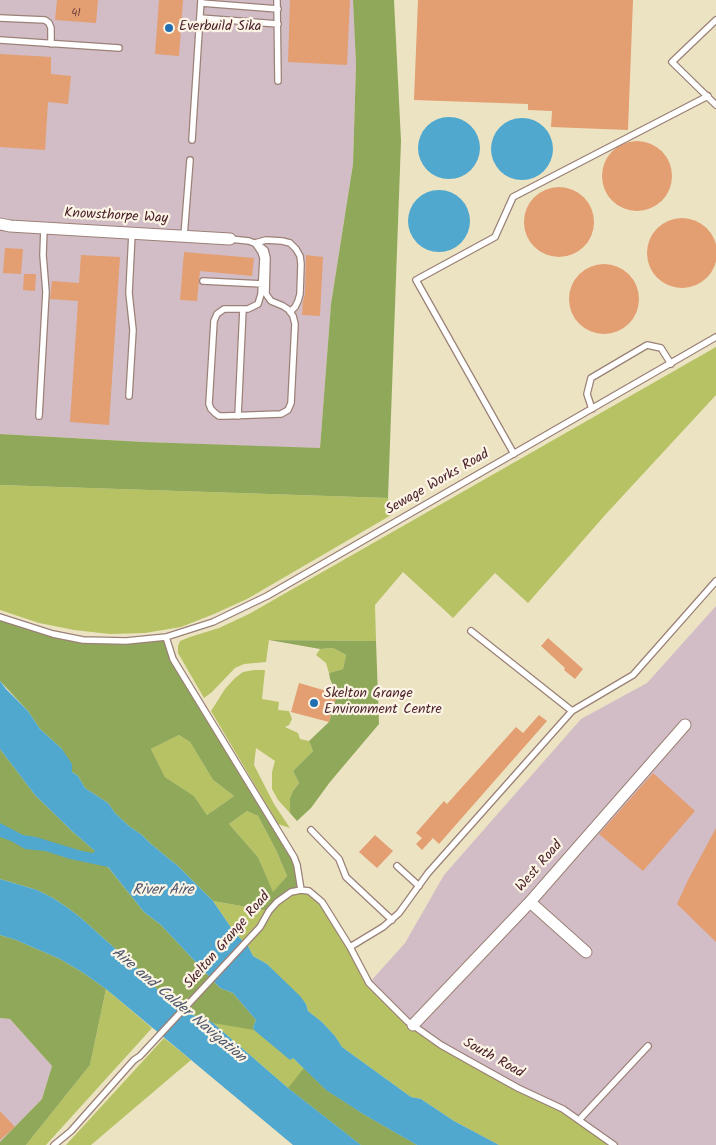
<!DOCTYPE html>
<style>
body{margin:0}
canvas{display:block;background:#ece3c3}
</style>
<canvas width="716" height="1145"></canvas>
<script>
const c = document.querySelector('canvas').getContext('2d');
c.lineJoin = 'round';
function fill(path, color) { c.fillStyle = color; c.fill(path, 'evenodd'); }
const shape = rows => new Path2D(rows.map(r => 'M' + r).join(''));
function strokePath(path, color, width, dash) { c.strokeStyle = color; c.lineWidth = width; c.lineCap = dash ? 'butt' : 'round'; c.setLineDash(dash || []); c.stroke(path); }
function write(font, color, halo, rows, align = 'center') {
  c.font = font + ' Kalam,sans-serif'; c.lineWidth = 4.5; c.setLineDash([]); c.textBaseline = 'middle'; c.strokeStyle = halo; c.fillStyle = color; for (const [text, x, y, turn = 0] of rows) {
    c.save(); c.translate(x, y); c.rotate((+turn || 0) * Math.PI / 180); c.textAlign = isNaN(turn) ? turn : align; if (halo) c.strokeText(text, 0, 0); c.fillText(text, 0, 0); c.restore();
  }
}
const industrial = shape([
 [0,0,353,0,356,65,353,164,331,304,320,449,144,442,0,434],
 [716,606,716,1145,604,1145,399,1020,369,983,405,943,444,875,581,719,647,683],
 [0,1018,10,1019,52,1066,42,1099,0,1142]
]);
const green = shape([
 [716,347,716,395,606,514,528,603,495,573,453,618,403,572,375,605,376,641,269,640,266,662,244,664,235,668,212,692,204,698,178,653,178,646,180,641,190,637,219,628,249,614],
 [0,485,388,498,393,514,247,599,214,614,181,627,145,633,110,634,74,630,39,623,0,610],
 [333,648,346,655,343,669,329,673,326,663,316,655,320,649],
 [254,670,265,670,262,699,279,702,278,710,289,711,292,719,289,725,285,727,298,733,300,739,309,741,313,751,293,771,299,783,293,791,290,798,290,813,278,800,272,789,272,772,275,761,256,748,254,765,274,804,290,828,278,824,211,711,225,689,235,678,243,672],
 [179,735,190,742,213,780,234,796,207,815,194,796,165,777,151,749],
 [247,811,258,816,276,850,287,876,273,893,258,857,229,824],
 [301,890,316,896,369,983,407,1021,441,1045,563,1109,614,1145,499,1145,454,1121,421,1099,411,1097,342,1047,335,1036,322,1022,308,1011,306,1004,267,964,253,956,248,946,234,932,213,901,269,911,291,892],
 [122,926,293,1058,316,1080,363,1114,417,1145,361,1145,288,1088,213,1023,206,1019],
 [106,989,152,1028,46,1145,26,1145,90,1065],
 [164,1038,191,1060,91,1145,66,1145]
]);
const forest = shape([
 [353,0,394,0,401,141,388,498,0,485,0,434,144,442,320,448,331,304,353,164,356,65],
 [0,617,83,640,126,641,166,637,173,659,294,857,301,890,291,892,269,911,213,901,178,866,151,844,142,835,129,826,115,813,108,803,85,788,78,776,72,772,62,749,40,729,28,711,0,681],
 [179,735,190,742,213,780,234,796,207,815,194,796,165,777,151,749],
 [247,811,258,816,276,850,287,876,273,892,258,857,229,824],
 [269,640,376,641,379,724,330,782,311,808,297,821,290,813,290,798,293,791,299,783,293,771,313,751,309,741,329,722,337,694,330,679,329,673,343,669,346,655,333,648,320,649],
 [0,749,35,795,73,832,95,851,144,912,161,925,220,988,233,993,256,1020,253,1027,254,1030,213,1023,206,1019,189,1014,168,1001,138,969,81,918,68,908,53,898,37,890,0,879],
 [0,935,16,940,60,959,82,972,106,989,90,1065,26,1145,0,1145,0,1142,42,1099,52,1066,10,1019,0,1018],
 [304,1068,326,1090,363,1114,417,1145,361,1145,288,1088]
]);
const water = shape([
 '418 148a31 31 0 1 1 62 0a31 31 0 1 1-62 0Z',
 '491 149a31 31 0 1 1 62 0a31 31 0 1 1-62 0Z',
 '408 221a31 31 0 1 1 62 0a31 31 0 1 1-62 0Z',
 [0,681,6,689,28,711,40,729,62,749,72,764,72,772,78,776,85,788,108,803,115,813,129,826,142,835,151,844,178,866,213,901,234,932,248,946,253,956,267,964,300,996,306,1004,308,1011,322,1022,335,1036,342,1047,411,1097,421,1099,454,1121,499,1145,417,1145,363,1114,326,1090,293,1058,290,1060,254,1030,253,1027,256,1020,233,993,220,988,161,925,144,912,108,867,70,859,45,851,25,849,11,841,0,837,0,823,23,835,36,837,82,851,93,853,95,851,73,832,35,795,0,749],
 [0,879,37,890,53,898,68,908,81,918,138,969,168,1001,189,1014,206,1019,213,1023,288,1088,361,1145,293,1145,106,989,82,972,60,959,16,940,0,935]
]);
const building = shape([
 [57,0,98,0,96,23,55,20],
 [159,0,183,0,179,56,155,54],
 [290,0,350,0,347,65,288,62],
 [418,0,633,0,628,130,551,127,552,111,528,110,528,104,414,100],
 [0,54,51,57,51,74,71,76,68,104,48,102,45,150,0,147],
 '602 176a35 35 0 1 1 70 0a35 35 0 1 1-70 0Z',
 '524 222a35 35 0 1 1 70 0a35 35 0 1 1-70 0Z',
 '647 253a35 35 0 1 1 70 0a35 35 0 1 1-70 0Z',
 [5,248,23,249,21,274,3,273],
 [184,252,254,258,252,276,200,271,197,301,180,300],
 [81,255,120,257,109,425,70,422,78,301,50,299,52,281,79,283],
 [306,255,323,257,320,316,302,315,303,301,305,294],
 '569 299a35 35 0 1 1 70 0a35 35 0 1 1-70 0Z',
 [24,274,36,274,35,291,23,290],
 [548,638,583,669,575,679,564,670,565,668,541,646],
 [299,683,337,694,329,722,291,712],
 [539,715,547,721,439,844,433,838,422,850,416,844,422,838,416,833,444,801,447,804,516,727,523,733],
 [653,773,695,811,643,871,599,834],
 [716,828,716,942,677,904,688,880],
 [375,835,393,851,377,868,359,852],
 [0,1111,15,1127,0,1140]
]);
const lane = shape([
 [277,0,278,81],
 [201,3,278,9],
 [0,18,45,20,49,23,51,28,51,44],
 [200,18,278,24],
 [716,20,672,62,716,105],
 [0,40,119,48],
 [192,140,201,0],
 [184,236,190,160],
 [230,239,249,241,259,245,265,250,267,258,266,294,271,301,283,306,289,310,293,316,295,324,291,403,288,410,281,414,225,416,219,416,215,413,211,409,209,404,214,321,217,314,224,309,248,309,258,304,261,294,263,258,261,252,255,243],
 [255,243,266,240,282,241,290,243,296,249,300,256,301,264,300,294,298,301,295,307,290,312],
 [203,281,263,284],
 [129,396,133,330,129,293,132,233],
 [592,409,587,394,591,378,647,345,661,348,671,364],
 [39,416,46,292,43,255,44,228],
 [238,416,243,309],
 [514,454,416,280,495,237,513,197,708,96],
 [0,617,53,634,83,640,126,641,166,637,213,622,267,596,716,337],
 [471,631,572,711],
 [166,637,173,659,294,857,297,865,301,890],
 [311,830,339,859,346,877,392,920],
 [397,866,419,886],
 [350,947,383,927,399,913,428,873,572,711,633,675,716,581],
 [579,1120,648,1046],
 [54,1145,71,1131,134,1060,140,1056,260,927,269,911,277,902,291,892,301,890,309,891,322,902,350,947,369,983,407,1021,441,1045,473,1063,518,1088,563,1109,614,1145]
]);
const street = shape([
 [0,224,10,226,230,239],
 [530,902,586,952],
 [413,1025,530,902,685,725]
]);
const markers = [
 [169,28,5,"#1f6fb2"],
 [314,703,5,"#1f6fb2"]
];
const numberNames = [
 ["41",76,14]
];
const poiNames = [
 ["Everbuild Sika",179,28],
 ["Skelton Grange",324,695],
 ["Environment Centre",324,711]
];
const streetNames = [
 ["Knowsthorpe Way",116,217,3],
 ["Sewage Works Road",438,483,-30],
 ["West Road",540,867,-49],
 ["Skelton Grange Road",228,941,-49],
 ["South Road",493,1059,29]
];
const waterNames = [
 ["River Aire",163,891],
 ["Aire and Calder Navigation",178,1006,40]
];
fill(industrial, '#d2bdc6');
fill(green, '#b6c264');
fill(forest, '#90a85a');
fill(water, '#51a8ce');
fill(building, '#e39e71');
strokePath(lane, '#9b8177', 8);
strokePath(street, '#9b8177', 13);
strokePath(lane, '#fff', 5.5);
strokePath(street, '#fff', 11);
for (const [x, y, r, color] of markers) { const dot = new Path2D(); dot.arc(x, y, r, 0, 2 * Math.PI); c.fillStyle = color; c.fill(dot); strokePath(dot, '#fcf5e5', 2); }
write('11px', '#703f3c', null, numberNames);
write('14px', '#4a1f2b', '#fcf5e5', poiNames, 'left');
write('14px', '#4a1f2b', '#fcf5e5', streetNames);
write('italic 15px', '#4d566c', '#fcf5e5', waterNames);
</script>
